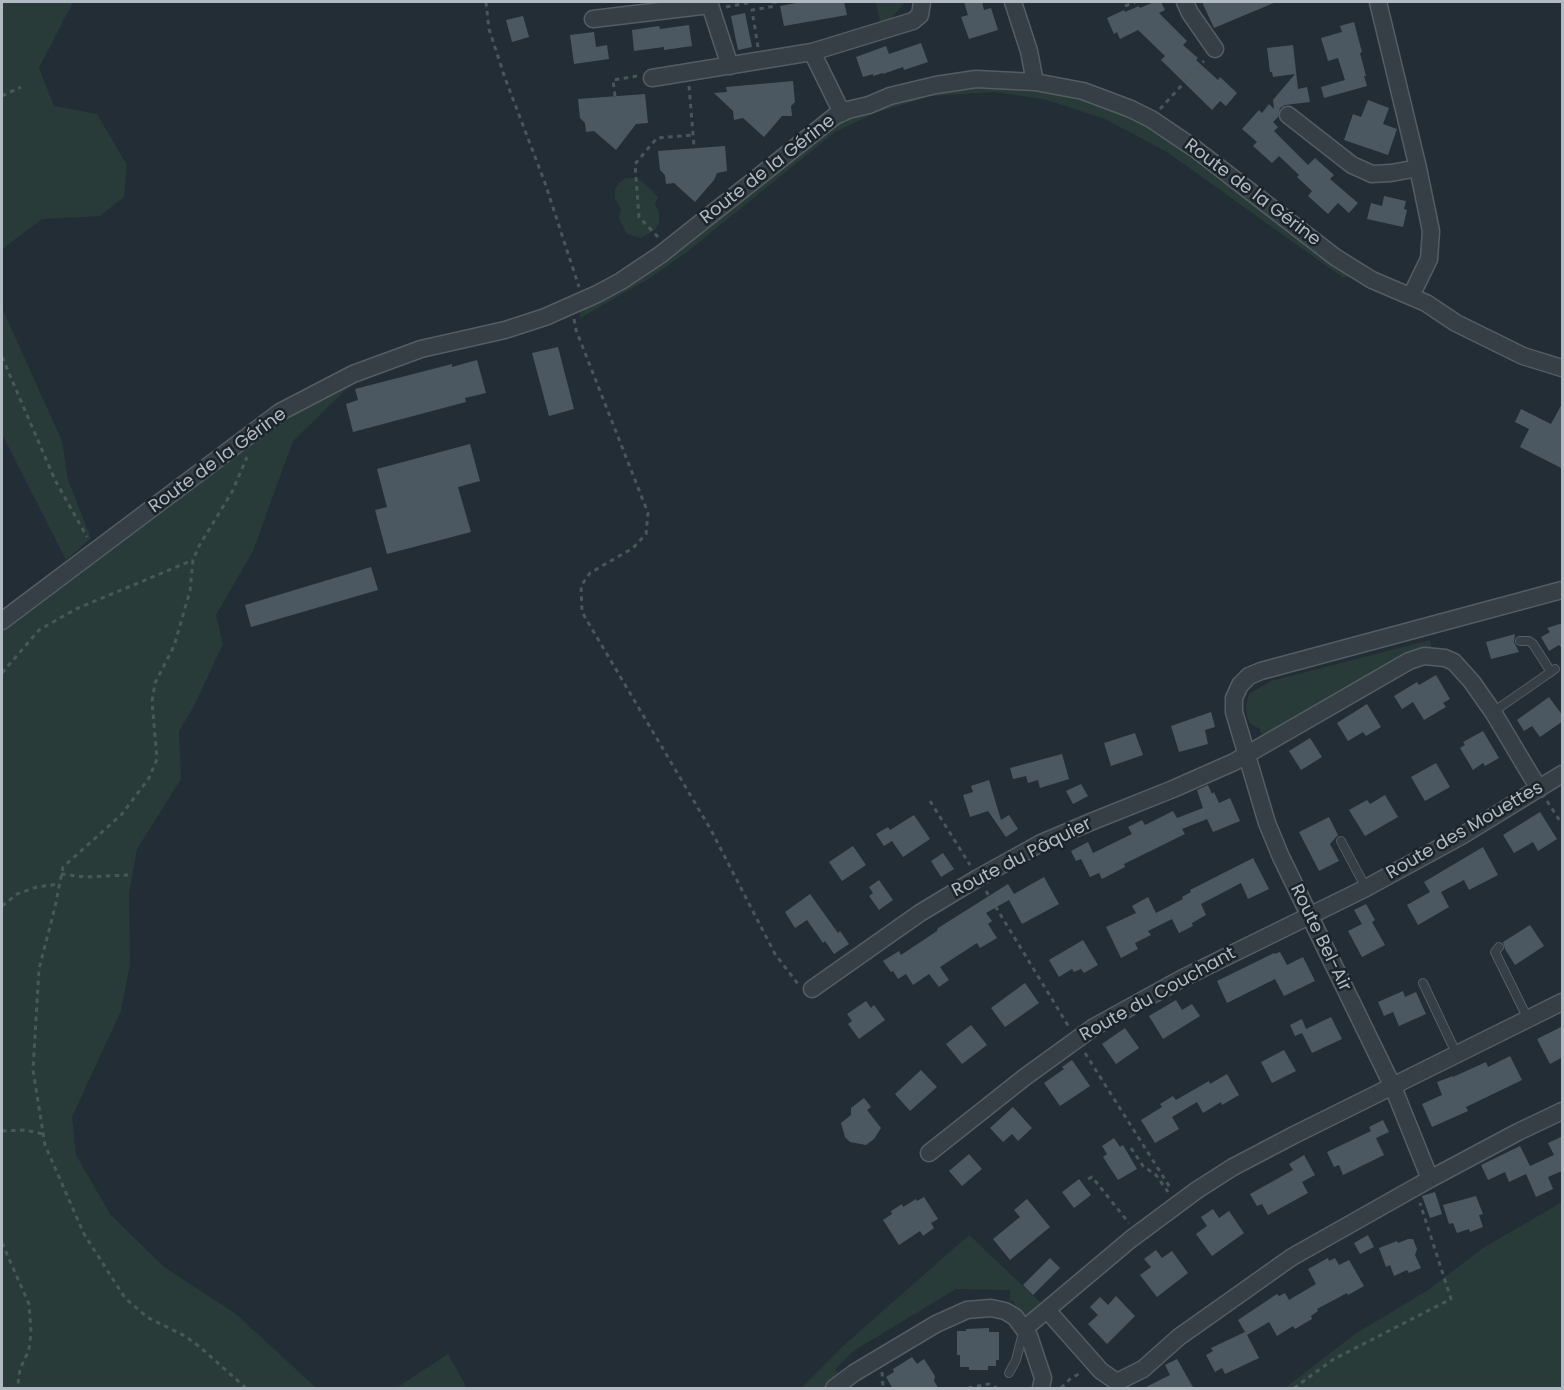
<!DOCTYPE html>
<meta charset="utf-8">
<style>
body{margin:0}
#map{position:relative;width:1564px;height:1390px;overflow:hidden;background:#232d36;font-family:Poppins,sans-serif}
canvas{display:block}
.frame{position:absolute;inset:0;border:3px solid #b1bac3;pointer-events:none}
</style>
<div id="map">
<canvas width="1564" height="1390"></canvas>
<div class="frame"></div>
</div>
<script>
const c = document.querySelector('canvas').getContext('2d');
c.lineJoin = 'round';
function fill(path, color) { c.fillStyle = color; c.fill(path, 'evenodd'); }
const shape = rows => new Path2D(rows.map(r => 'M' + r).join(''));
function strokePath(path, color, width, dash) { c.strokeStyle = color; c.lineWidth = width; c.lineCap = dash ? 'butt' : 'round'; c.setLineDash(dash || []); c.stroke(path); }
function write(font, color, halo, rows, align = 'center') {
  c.font = font + ' Poppins,sans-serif'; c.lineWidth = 5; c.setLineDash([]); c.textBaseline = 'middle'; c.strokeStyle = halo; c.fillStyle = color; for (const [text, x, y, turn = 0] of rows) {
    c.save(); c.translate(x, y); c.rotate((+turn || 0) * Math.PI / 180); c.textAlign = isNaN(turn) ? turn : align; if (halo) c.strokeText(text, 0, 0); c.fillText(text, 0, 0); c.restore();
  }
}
const green = shape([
 [2,2,73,2,39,68,54,106,97,114,127,165,124,197,100,216,42,219,2,249],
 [876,2,905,2,890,20,880,22],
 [993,85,1032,89,1068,95,1108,107,1145,124,1350,277,1342,277,1167,152,1105,119,1043,99,994,92,931,96,875,113,835,132,687,252,650,278,580,318,580,310,646,274,684,247,841,119,931,92],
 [626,178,635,178,643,182,658,197,655,204,659,212,659,223,655,230,641,238,627,234,619,218,621,209,615,199,615,190,619,183],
 [2,308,62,441,68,480,91,538,66,560,2,434],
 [361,375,293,441,253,551,216,615,223,644,194,706,179,731,181,779,137,849,129,893,130,964,121,1011,72,1117,76,1155,110,1214,164,1267,236,1314,316,1388,2,1388,2,630,283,417],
 [1430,640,1432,649,1412,651,1403,656,1267,734,1260,733,1260,729,1251,724,1247,716,1246,705,1249,694,1271,681],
 [1562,1202,1562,1355,1561,1358,1562,1362,1562,1388,1285,1388,1355,1334,1428,1290,1483,1248],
 [969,1235,1042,1304,1027,1316,1020,1313,1015,1308,1014,1301,1010,1301,1010,1290,956,1289,855,1350,835,1369,841,1376,828,1388,801,1388,843,1346],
 [448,1354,467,1388,396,1388]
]);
const building = shape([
 [802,2,844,2,847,15,784,26,780,6],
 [964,2,982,2,984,10,991,8,998,30,969,39,961,17,968,15],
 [1154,2,1161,2,1165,10,1159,13,1187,41,1183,45,1198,58,1196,60,1218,80,1220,77,1237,93,1226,106,1220,101,1212,110,1161,60,1165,56,1138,30,1120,39,1117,32,1114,34,1107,18,1124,10,1125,12,1139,6,1140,8],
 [1202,2,1276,2,1214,28],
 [745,13,752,47,738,50,731,16],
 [523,16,529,37,512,42,506,20],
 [1354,22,1362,52,1360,53,1366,76,1364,76,1367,86,1324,98,1321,87,1345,80,1338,58,1328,61,1321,38,1342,32,1340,26],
 [689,25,692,46,664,50,664,47,634,51,632,30,659,26,660,29],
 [594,32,596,47,607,45,609,59,574,64,570,35],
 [921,43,928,62,904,70,903,67,883,74,883,73,873,76,873,74,863,77,856,57,886,46,889,54],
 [1293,45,1298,89,1307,87,1310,102,1285,105,1280,108,1278,117,1273,122,1278,127,1274,131,1308,165,1315,158,1334,175,1330,179,1358,203,1349,213,1338,203,1328,214,1308,196,1312,191,1297,177,1299,175,1279,156,1272,163,1253,146,1257,142,1242,129,1259,110,1262,113,1269,104,1274,109,1273,100,1295,74,1273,77,1272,72,1270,72,1267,48],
 [793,81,795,102,791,106,792,116,782,116,764,137,743,118,734,120,733,111,714,93,727,92,726,87],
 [645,94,648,123,636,124,616,150,594,131,586,132,585,123,580,118,578,99],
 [1368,100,1389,108,1383,124,1397,129,1388,155,1344,140,1353,114,1361,117],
 [725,146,727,171,717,173,714,180,695,202,674,183,666,184,665,175,660,170,658,151],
 [1384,196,1406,201,1404,209,1407,210,1403,227,1367,219,1371,203,1382,206],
 [558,347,574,409,549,416,532,353],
 [477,360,486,393,465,398,466,402,353,432,346,404,358,400,355,389,452,364,452,367],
 [1563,402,1563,469,1520,447,1529,429,1515,422,1521,409,1551,424],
 [470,444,480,481,458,487,471,532,387,554,375,510,387,507,377,469],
 [371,567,378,590,251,627,245,605],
 [1563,623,1563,650,1559,645,1549,651,1541,637,1550,632,1547,628],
 [1515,634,1514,642,1519,652,1491,659,1486,642],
 [1436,675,1450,699,1443,703,1446,707,1424,720,1413,702,1402,709,1394,696,1417,682,1419,685],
 [1549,697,1563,716,1563,721,1540,737,1532,726,1524,731,1517,720],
 [1367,704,1381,727,1366,736,1363,732,1348,741,1337,723],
 [1211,712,1215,727,1205,730,1208,744,1179,752,1171,726],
 [1483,731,1499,758,1485,766,1483,763,1473,770,1460,748,1465,745,1463,742],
 [1135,733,1143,755,1111,766,1104,743],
 [1310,738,1322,757,1301,770,1289,751],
 [1062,754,1069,779,1040,788,1038,780,1028,783,1026,776,1013,779,1010,768],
 [1436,763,1450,787,1425,801,1411,777],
 [989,780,1001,820,1009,815,1018,829,1006,837,988,811,970,817,963,795,973,792,971,786],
 [1081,784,1088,796,1073,804,1066,791],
 [1208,785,1212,794,1214,792,1219,803,1230,798,1240,821,1213,832,1207,819,1182,829,1185,834,1124,864,1125,867,1102,879,1099,873,1090,877,1081,859,1076,861,1071,851,1088,842,1093,853,1132,834,1128,827,1142,820,1145,825,1173,811,1177,818,1203,808,1197,790],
 [1385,795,1398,817,1365,836,1349,810,1367,800,1370,804],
 [1540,812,1557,839,1538,851,1533,842,1514,853,1503,835],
 [914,815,930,839,903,857,892,841,884,846,876,834,888,827,890,830],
 [1329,817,1338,835,1330,844,1339,861,1319,871,1299,832],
 [853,846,866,865,842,881,829,862],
 [1483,847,1498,875,1469,890,1464,880,1441,892,1449,907,1418,925,1407,905,1430,892,1424,882],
 [943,853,954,869,941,877,931,861],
 [1253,858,1269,889,1248,899,1241,883,1201,904,1206,915,1192,923,1193,926,1179,933,1172,919,1148,931,1151,935,1135,943,1138,949,1121,958,1106,927,1136,913,1132,906,1148,897,1156,913,1183,899,1182,897,1191,892,1190,890],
 [1044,877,1059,904,1022,924,1009,900,986,913,992,921,988,924,997,938,980,948,977,943,940,967,949,980,939,987,929,974,913,985,906,974,898,979,893,971,891,972,883,961,899,951,901,955,937,931,938,928,1008,884,1014,894],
 [879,880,893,900,879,910,869,896,873,893,869,887],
 [810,894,838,933,840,931,849,944,834,954,825,941,823,943,807,920,795,928,785,912],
 [1366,904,1375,920,1372,922,1385,945,1362,957,1348,931,1362,924,1354,910],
 [1530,925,1544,946,1515,965,1505,949,1503,942],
 [1083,940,1098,965,1084,973,1081,969,1074,972,1072,969,1059,977,1049,960],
 [1280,952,1287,965,1303,957,1315,981,1284,996,1275,979,1227,1003,1217,981,1274,953,1275,954],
 [1025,983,1039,1003,1005,1027,991,1008],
 [1403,991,1405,997,1416,992,1426,1014,1399,1026,1393,1012,1384,1016,1378,1002],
 [1176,1000,1182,1010,1192,1004,1200,1016,1163,1039,1149,1016],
 [866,1001,871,1008,874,1005,885,1020,859,1039,848,1024,852,1021,847,1014],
 [1331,1017,1342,1039,1312,1053,1302,1033,1295,1036,1290,1025,1302,1019,1306,1029],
 [971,1025,987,1045,962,1064,946,1044],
 [1563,1026,1563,1057,1550,1064,1537,1039],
 [1125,1028,1139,1048,1116,1064,1102,1044],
 [1284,1050,1296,1071,1272,1083,1261,1062],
 [1510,1056,1522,1080,1466,1107,1468,1111,1432,1127,1422,1104,1442,1095,1437,1082,1453,1076,1453,1077,1486,1062,1488,1067],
 [1072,1060,1090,1086,1060,1106,1044,1083,1064,1069,1062,1067],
 [921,1070,937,1087,910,1111,895,1094],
 [1227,1074,1239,1095,1222,1105,1221,1102,1203,1113,1197,1102,1172,1117,1179,1129,1155,1143,1141,1120,1162,1107,1160,1104,1173,1096,1176,1100,1209,1081,1210,1084],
 [864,1098,871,1107,867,1110,881,1128,874,1139,866,1145,850,1142,845,1137,841,1123,851,1115,851,1108],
 [1013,1107,1032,1128,1018,1141,1012,1134,1003,1142,990,1128],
 [1383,1120,1389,1132,1376,1138,1384,1155,1343,1175,1339,1165,1334,1167,1327,1152,1371,1131,1369,1127],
 [1563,1136,1563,1173,1562,1171,1548,1177,1553,1189,1536,1197,1526,1174,1509,1182,1505,1172,1488,1180,1481,1165,1520,1146,1530,1166,1554,1155,1548,1143],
 [1114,1138,1120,1147,1123,1145,1137,1169,1118,1180,1103,1157,1107,1154,1102,1146],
 [969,1154,982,1169,962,1186,949,1171],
 [1304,1155,1315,1175,1302,1182,1308,1193,1268,1215,1262,1204,1257,1206,1250,1194,1293,1170,1289,1164],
 [1079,1179,1091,1195,1074,1208,1062,1192],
 [1435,1192,1442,1214,1430,1218,1422,1196],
 [1476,1196,1483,1214,1479,1215,1483,1227,1470,1232,1469,1229,1457,1233,1453,1223,1449,1224,1443,1205],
 [924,1197,938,1219,931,1223,934,1228,923,1236,920,1231,899,1245,883,1220,892,1214,891,1211,902,1204,903,1207,916,1199,917,1201],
 [1027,1199,1050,1227,1010,1260,993,1239,1020,1217,1014,1210],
 [1213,1209,1219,1218,1229,1211,1244,1233,1212,1256,1196,1234,1207,1226,1201,1217],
 [1368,1235,1374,1247,1360,1254,1354,1243],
 [1408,1239,1413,1239,1417,1249,1415,1255,1421,1268,1409,1273,1407,1270,1394,1276,1390,1265,1386,1267,1379,1248,1397,1241,1398,1243],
 [1156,1250,1162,1258,1172,1251,1188,1273,1157,1297,1140,1275,1151,1267,1144,1259],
 [1050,1258,1060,1268,1033,1295,1023,1285],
 [1328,1258,1329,1261,1335,1258,1339,1265,1349,1260,1364,1286,1348,1295,1347,1293,1317,1309,1318,1311,1311,1316,1312,1319,1295,1329,1293,1326,1277,1336,1269,1322,1247,1335,1246,1333,1259,1358,1225,1374,1222,1368,1215,1372,1206,1355,1213,1351,1211,1348,1245,1332,1238,1320,1277,1294,1279,1296,1285,1293,1289,1300,1316,1284,1308,1269],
 [1116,1296,1135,1316,1107,1344,1088,1324,1098,1315,1090,1307,1100,1297,1108,1305],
 [989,1328,989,1332,999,1332,999,1360,996,1360,996,1366,988,1366,988,1370,969,1370,969,1367,960,1367,960,1355,957,1355,957,1331,966,1331,966,1329],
 [912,1357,917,1364,924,1359,935,1376,934,1381,939,1389,893,1389,886,1377,894,1372,893,1369],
 [1177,1359,1194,1389,1142,1389,1170,1375,1165,1365]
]);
const path = shape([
 [486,2,489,29,505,78,545,183,579,287],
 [772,2,781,2],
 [1125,6,1135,2],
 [726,7,752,2],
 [758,47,752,10,775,6,775,3],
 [689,86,694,146],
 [2,96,21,87],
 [615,96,613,80,637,76],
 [1160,109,1204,61],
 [658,237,639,217,635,164,657,138,693,135],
 [574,319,576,330,648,513,646,534,633,548,590,573,581,586,582,612,711,830,775,954,798,984],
 [2,357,55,480,87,537],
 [2,673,39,630,76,609,193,560],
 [930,801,970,865],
 [1547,801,1562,824],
 [61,874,85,877,128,875],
 [986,891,1069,1027],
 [2,906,17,894,37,887,59,884],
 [1085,1053,1171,1189],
 [2,1131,25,1130,43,1134],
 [1131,1148,1143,1166,1156,1175,1168,1192],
 [1088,1179,1092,1177,1129,1223],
 [2,1243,29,1304,31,1332,29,1350,20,1369,18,1384,19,1388],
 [882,1372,883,1388],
 [246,1388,200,1347,185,1336,147,1317,125,1298,84,1234,45,1145,33,1070,39,969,55,907,63,867,122,814,149,778,157,759,152,701,155,683,174,646,190,591,193,560,199,546,232,492,247,457],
 [968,1388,989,1384,997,1388],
 [1061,1388,1071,1378,1081,1373],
 [1294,1388,1334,1359,1451,1299,1420,1203]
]);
const lane = shape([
 [1520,641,1529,641,1533,644,1551,672],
 [1493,712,1555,669],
 [1341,841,1366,888],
 [1499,947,1495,952,1528,1019],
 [1423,983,1457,1055],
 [1009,1373,1016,1360,1024,1329]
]);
const street = shape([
 [1013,2,1029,51,1035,82],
 [1185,2,1190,13,1215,49],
 [1378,2,1418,168,1431,231,1429,259,1411,296],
 [593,19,710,5,730,66],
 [812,52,842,113],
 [652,78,812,52,913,21,920,15,922,2],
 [1288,115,1352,165,1372,174,1391,173,1418,168],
 [2,621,280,412,353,374,421,349,505,330,545,317,597,294,621,281,660,255,835,116,848,110,869,105,890,96,936,85,976,79,1035,82,1083,91,1131,109,1151,119,1194,148,1335,257,1372,280,1426,303,1456,323,1523,356,1562,368],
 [812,989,920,913,978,878,1041,843,1093,821,1173,789,1234,762,1409,661,1424,656,1445,658,1454,662,1472,682,1493,712,1539,789],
 [929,1153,1025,1077,1094,1027,1181,979,1366,888,1463,835,1562,774],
 [1430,1179,1393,1087,1281,857,1267,823,1234,712,1234,698,1240,685,1249,676,1261,671,1562,590],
 [1047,1310,1101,1371,1117,1382,1143,1369,1179,1337,1292,1257,1430,1179,1518,1132,1562,1111],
 [1024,1329,1131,1239,1197,1190,1233,1167,1294,1135,1562,1002],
 [834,1388,854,1373,936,1324,967,1310,991,1308,1005,1311,1015,1317,1029,1336,1043,1378,1041,1388]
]);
const streetNames = [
 ["Route de la Gérine",768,170,-38],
 ["Route de la Gérine",1252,193,37],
 ["Route de la Gérine",218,461,-36],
 ["Route des Mouettes",1465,831,-30],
 ["Route du Pâquier",1022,858,-27],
 ["Route Bel-Air",1320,938,64],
 ["Route du Couchant",1158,995,-29]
];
fill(green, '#283b39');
fill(building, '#4c5861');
strokePath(lane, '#545d64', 10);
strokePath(street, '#545d64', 19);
strokePath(path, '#475858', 3, [4.5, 4.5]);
strokePath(lane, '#363f46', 8);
strokePath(street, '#363f46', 16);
write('18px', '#b1bac3', '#1c242b', streetNames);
</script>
